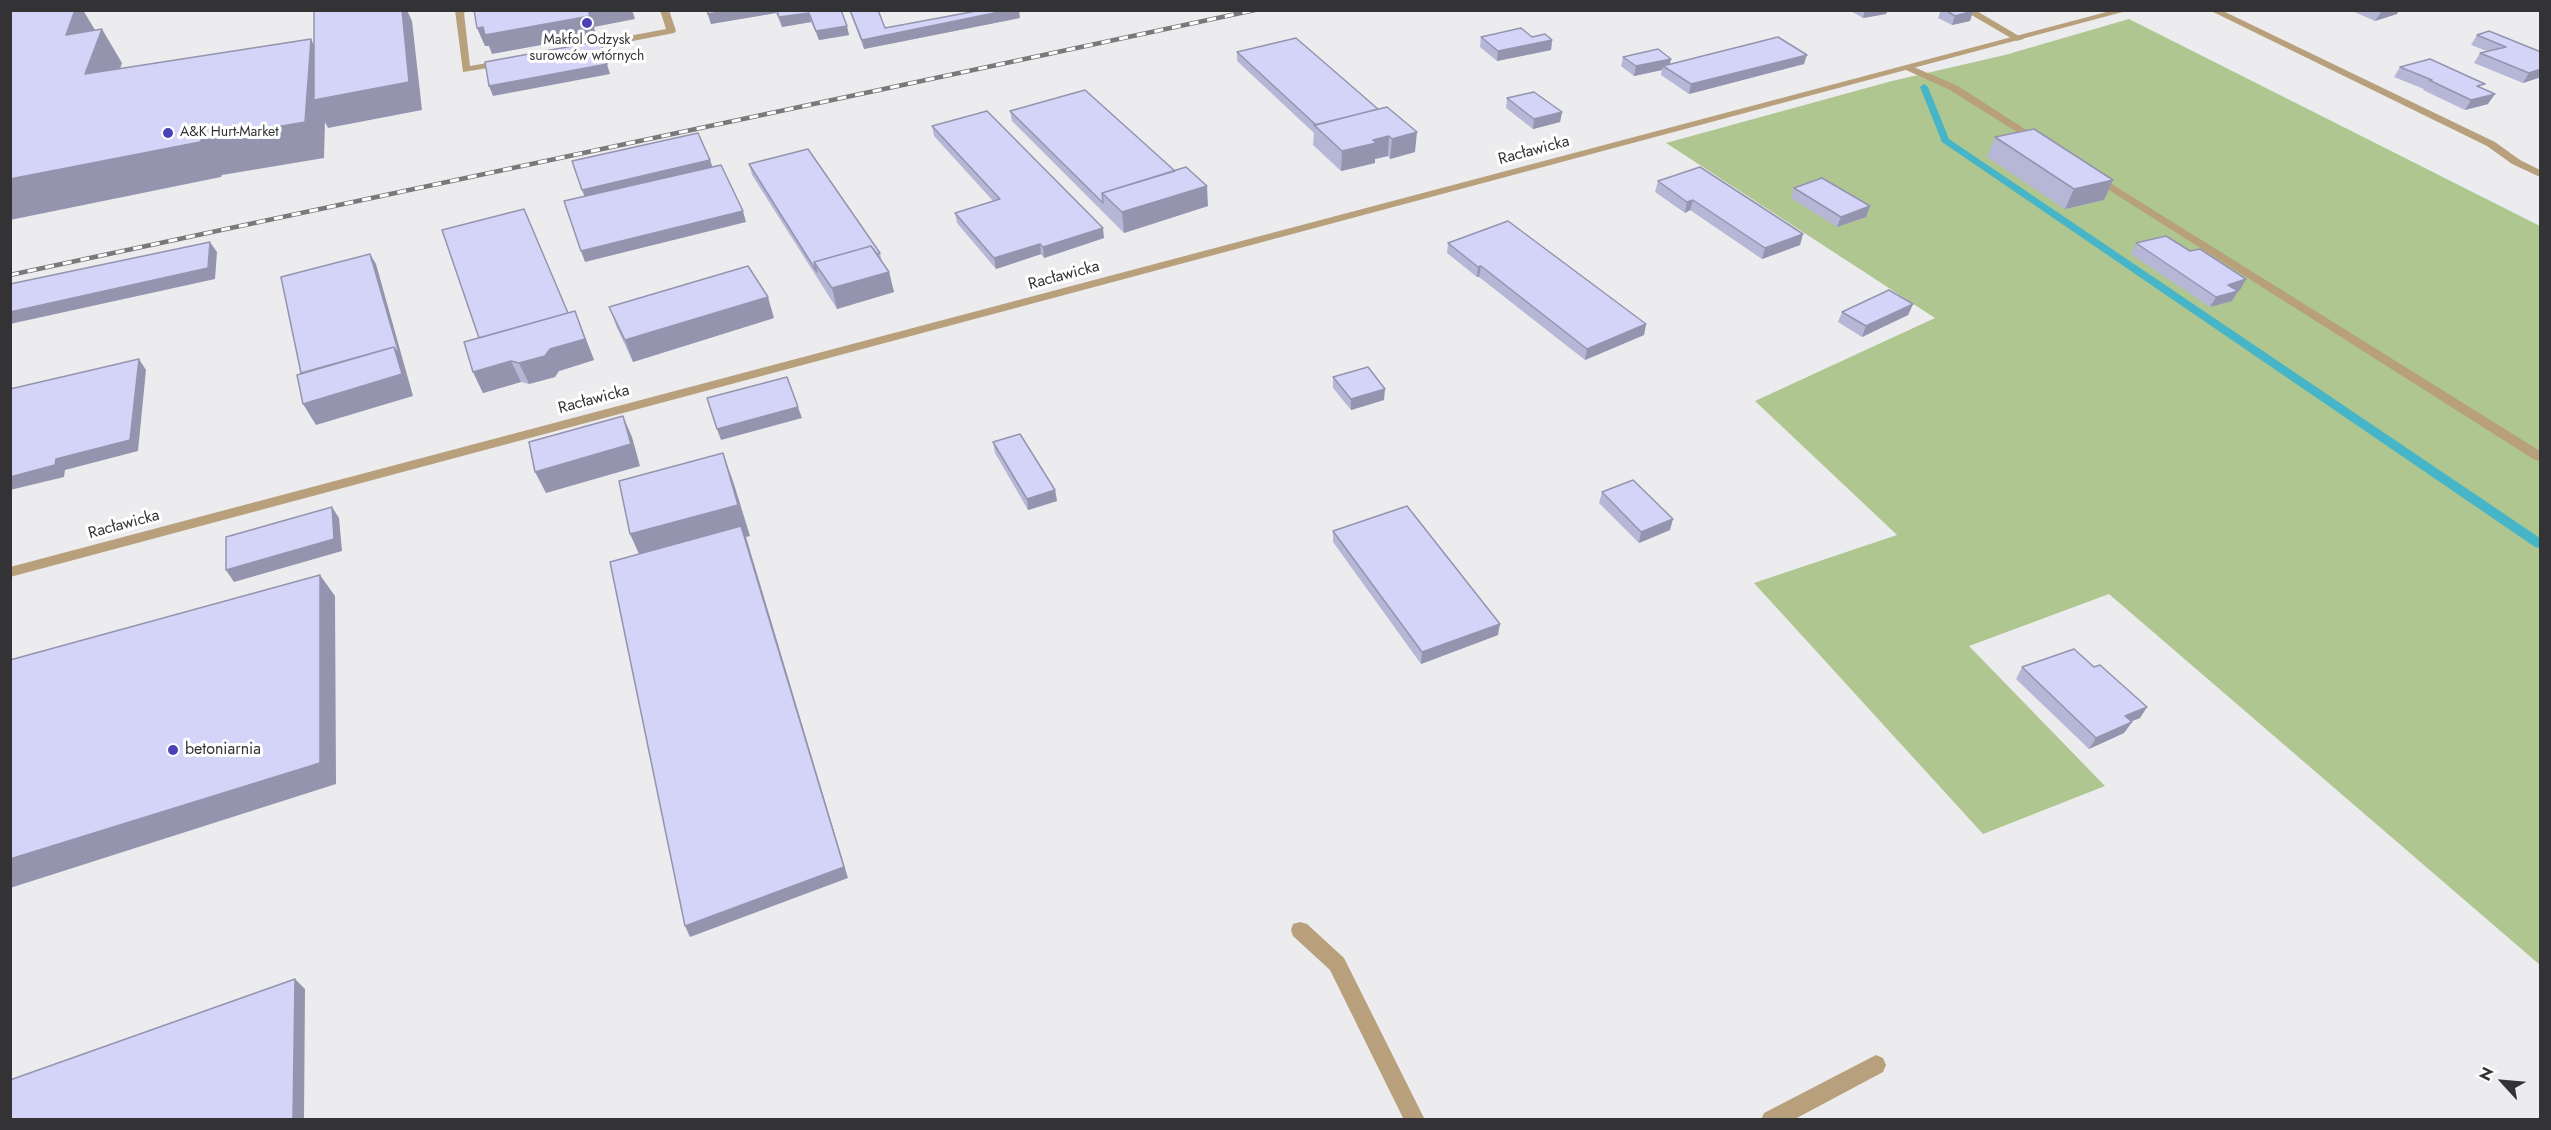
<!DOCTYPE html>
<meta charset="utf-8">
<style>
body{margin:0}
#map{position:relative;width:2551px;height:1130px;overflow:hidden;background:#ececef;font-family:Jost,sans-serif}
canvas{display:block}
.frame{position:absolute;inset:0;border:12px solid #333335;pointer-events:none}
.north{position:absolute;left:2473px;top:1052px;width:60px;height:60px;-webkit-text-stroke:4px #fff;paint-order:stroke;rotate:296deg;font-size:16px;font-weight:700;line-height:24px;text-align:center;color:#333335}
.north::after{content:'';display:block;margin:auto;width:21px;height:27px;background:#333335;clip-path:polygon(50% 0,100% 100%,50% 72%,0 100%)}
</style>
<div id="map">
<canvas width="2551" height="1130"></canvas>
<div class="frame"></div>
<div class="north">N</div>
</div>
<script>
const c = document.querySelector('canvas').getContext('2d');
c.lineJoin = 'round';
function fill(path, color) { c.fillStyle = color; c.fill(path, 'evenodd'); }
const shape = rows => new Path2D(rows.map(r => 'M' + r).join(''));
function strokePath(path, color, width, dash) { c.strokeStyle = color; c.lineWidth = width; c.lineCap = dash ? 'butt' : 'round'; c.setLineDash(dash || []); c.stroke(path); }
function write(font, color, halo, rows, align = 'center') {
  c.font = font + ' Jost,sans-serif'; c.lineWidth = 6; c.setLineDash([]); c.textBaseline = 'middle'; c.strokeStyle = halo; c.fillStyle = color; for (const [text, x, y, turn = 0] of rows) {
    c.save(); c.translate(x, y); c.rotate((+turn || 0) * Math.PI / 180); c.textAlign = isNaN(turn) ? turn : align; if (halo) c.strokeText(text, 0, 0); c.fillText(text, 0, 0); c.restore();
  }
}
const green = shape([
 [2129,19,2540,226,2540,965,2109,594,1969,646,2105,786,1983,834,1754,583,1897,535,1755,401,1935,318,1666,143,1892,81,2005,55]
]);
const stream = shape([
 [1924,84,1928,87,1949,139,2540,538,2540,548,2535,547,1942,142,1920,87,1924,84]
]);
const lane = shape([
 [455,10,468,10,464,13,470,66,504,60,509,63,507,65,463,72,455,10],
 [660,10,669,10,676,31,674,33,581,51,576,48,581,45,666,29,660,10],
 [1963,10,1975,10,2024,39,2016,41,1963,10],
 [2209,10,2221,10,2495,142,2520,160,2540,170,2540,177,2512,164,2487,146,2209,10],
 [1909,65,1958,86,2045,142,2036,144,1950,90,1906,70,1904,68,1909,65],
 [2094,173,2540,451,2540,461,2535,460,2090,178,2089,176,2094,173]
]);
const street = shape([
 [2114,10,2130,10,10,577,10,567,2114,10],
 [1300,922,1307,924,1344,958,1425,1120,1404,1120,1330,970,1293,936,1291,930,1293,924,1300,922],
 [1876,1055,1883,1058,1886,1065,1883,1072,1793,1120,1761,1120,1764,1113,1876,1055]
]);
const rail = shape([
 [10,275,1255,10]
]);
const wall = shape([
 [706,10,841,10,849,35,819,40,811,22,782,27,776,13,711,24],
 [849,10,878,10,885,28,1020,18,864,49],
 [1849,10,1892,10,1887,12,1886,14,1863,18],
 [1941,10,1971,10,1973,11,1970,21,1952,25,1938,18],
 [2350,10,2399,10,2397,14,2375,21],
 [2477,35,2541,52,2541,77,2523,83,2474,63,2480,53,2487,51,2471,45],
 [1481,37,1532,37,1552,40,1551,50,1497,61,1480,47],
 [1296,38,1415,152,1390,159,1388,156,1375,159,1375,163,1341,171,1313,145,1314,133,1237,61,1237,52],
 [1623,57,1670,64,1804,64,1689,94,1661,75,1662,70,1634,76,1621,66],
 [2400,67,2482,88,2488,104,2465,110,2423,90,2424,89,2394,77],
 [1507,98,1562,112,1560,122,1533,129,1506,108],
 [1010,111,1208,206,1124,233,1012,121],
 [932,126,1104,238,1044,258,1041,254,996,269,957,223,955,213,993,201,934,136],
 [1995,137,2104,200,2065,209,1987,157],
 [749,164,880,253,882,262,889,272,894,292,837,309,752,175],
 [1658,181,1803,234,1800,245,1762,259,1690,210,1685,213,1655,192],
 [1794,188,1870,206,1866,217,1837,227,1791,198],
 [1448,243,1646,324,1644,335,1585,360,1479,277,1477,277,1447,253],
 [2136,243,2240,290,2238,291,2232,301,2210,307,2131,254],
 [1913,304,1908,315,1862,337,1838,322,1842,312],
 [609,307,774,318,633,362,617,328],
 [575,311,594,360,559,371,555,377,529,384,521,382,483,393,473,372,479,338],
 [1333,377,1384,400,1351,410,1333,388],
 [993,442,1055,490,1057,501,1028,510,995,453],
 [1602,492,1670,530,1639,543,1599,503],
 [1333,531,1498,635,1421,664,1333,542],
 [2022,667,2094,667,2147,707,2140,718,2131,721,2132,722,2124,733,2089,749,2016,679]
]);
const shadedWall = shape([
 [75,10,83,10,98,35,66,35],
 [402,10,407,10,412,21,422,110,328,128,325,122,324,158,222,175,221,177,10,220,10,179,201,140,311,39,327,72],
 [588,10,632,10,635,19,594,27,596,35,492,54,489,46,485,46,477,28],
 [732,10,776,10,776,13,711,24,708,14],
 [1009,10,1019,10,1020,18,864,49,862,40],
 [1865,10,1892,10,1887,12,1886,14,1863,18],
 [2384,10,2399,10,2397,14,2375,21,2381,12],
 [1973,11,1970,21,1952,25,1955,16],
 [809,13,811,22,782,27,779,17],
 [847,26,849,35,819,40,816,31],
 [102,29,122,63,107,108,85,74],
 [1552,40,1551,50,1497,61,1498,51],
 [600,41,610,74,493,96,489,86],
 [1807,55,1804,64,1689,94,1691,84],
 [1671,59,1669,69,1663,66,1662,70,1634,76,1636,66],
 [2541,69,2541,77,2523,83,2529,73],
 [2495,94,2488,104,2465,110,2471,100],
 [1562,112,1560,122,1533,129,1534,119],
 [1417,132,1415,152,1390,159,1392,139],
 [1389,136,1388,156,1375,159,1375,163,1341,171,1342,151,1373,140],
 [710,160,714,171,586,200,582,190],
 [2113,180,2104,200,2065,209,2074,189],
 [1207,186,1208,206,1124,233,1122,212],
 [1693,200,1690,210,1685,213,1687,202],
 [1870,206,1866,217,1837,227,1841,217],
 [743,211,746,222,585,262,581,251],
 [1103,228,1104,238,1044,258,1043,247],
 [1803,234,1800,245,1762,259,1765,248],
 [210,242,217,252,215,279,10,324,10,312],
 [1040,244,1041,254,996,269,994,258],
 [370,254,376,264,413,396,316,425,303,404],
 [1481,266,1479,277,1477,277,1478,267],
 [889,272,894,292,837,309,832,288],
 [2246,279,2240,290,2237,291,2238,291,2232,301,2210,307,2216,297,2228,285],
 [768,297,774,318,633,362,625,340],
 [1913,304,1908,315,1862,337,1866,326],
 [575,311,594,360,559,371,555,377,529,384,519,363],
 [1646,324,1644,335,1585,360,1587,349],
 [139,359,146,370,138,451,65,470,64,477,10,490,10,477,56,459],
 [511,361,521,382,483,393,473,372],
 [1385,389,1384,400,1351,410,1351,399],
 [798,407,802,418,721,440,717,429],
 [623,416,632,437,640,466,546,493,535,472],
 [723,453,734,484,750,536,746,537,848,878,690,937,685,926,644,565,630,534],
 [1055,490,1057,501,1028,510,1027,499],
 [332,507,339,518,342,551,234,582,226,570],
 [1673,519,1670,530,1639,543,1641,532],
 [320,575,335,596,336,784,10,888,10,859],
 [1500,624,1498,635,1421,664,1422,652],
 [2147,707,2140,718,2117,727,2125,716],
 [2132,722,2124,733,2089,749,2096,738],
 [295,979,305,989,304,1119,293,1119]
]);
const building = shape([
 [20,10,75,10,66,35,102,29,85,74,311,39,305,122,201,140,200,142,10,179,10,12,20,10],
 [314,10,402,10,409,82,314,100,314,10],
 [474,10,588,10,590,16,485,35,483,27,477,28,474,10],
 [707,10,732,10,708,14,707,10],
 [777,10,841,10,847,26,816,31,809,13,779,17,777,10],
 [850,10,878,10,885,28,982,10,1009,10,862,40,850,10],
 [1945,10,1971,10,1973,11,1955,16,1945,10],
 [1521,28,1532,37,1545,34,1552,40,1498,51,1481,37,1521,28],
 [2489,31,2541,52,2541,69,2529,73,2480,53,2506,47,2477,35,2489,31],
 [1778,37,1807,55,1691,84,1663,66,1778,37],
 [1296,38,1378,109,1316,125,1237,52,1296,38],
 [600,41,607,64,489,86,485,62,600,41],
 [1658,49,1671,59,1636,66,1623,57,1658,49],
 [2430,59,2485,84,2477,86,2495,94,2471,100,2429,80,2432,80,2400,67,2430,59],
 [1085,90,1175,171,1102,193,1103,203,1010,111,1085,90],
 [1534,92,1562,112,1534,119,1507,98,1534,92],
 [1387,107,1417,132,1392,139,1389,136,1373,140,1376,143,1342,151,1314,125,1387,107],
 [987,111,1103,228,1043,247,1040,244,994,258,955,213,1000,199,932,126,987,111],
 [2034,129,2113,180,2074,189,1995,137,2034,129],
 [698,133,710,160,582,190,572,161,698,133],
 [808,149,880,253,877,254,871,246,814,262,817,272,749,164,808,149],
 [721,165,743,211,581,251,564,201,721,165],
 [1186,167,1207,186,1122,212,1102,193,1186,167],
 [1700,167,1803,234,1765,248,1693,200,1687,202,1658,181,1700,167],
 [1822,178,1870,206,1841,217,1794,188,1822,178],
 [524,209,568,313,479,338,442,230,524,209],
 [1508,221,1646,324,1587,349,1481,266,1478,267,1448,243,1508,221],
 [2166,236,2190,251,2200,249,2246,279,2228,285,2238,291,2216,297,2136,243,2166,236],
 [210,242,208,268,10,312,10,284,210,242],
 [871,246,889,272,832,288,814,262,871,246],
 [370,254,400,357,394,347,301,373,281,277,370,254],
 [748,266,768,297,625,340,609,307,748,266],
 [1889,290,1913,304,1866,326,1842,312,1889,290],
 [575,311,585,339,550,349,545,356,519,363,511,361,473,372,464,342,575,311],
 [394,347,402,374,303,404,297,375,394,347],
 [139,359,130,440,56,459,55,465,10,477,10,389,139,359],
 [1368,367,1385,389,1351,399,1333,377,1368,367],
 [787,377,798,407,717,429,707,398,787,377],
 [623,416,631,444,535,472,529,442,623,416],
 [1020,434,1055,490,1027,499,993,442,1020,434],
 [723,453,738,505,630,534,619,481,723,453],
 [1633,480,1673,519,1641,532,1602,492,1633,480],
 [1407,506,1500,624,1422,652,1333,531,1407,506],
 [332,507,334,539,226,570,226,537,332,507],
 [741,526,844,867,685,926,610,562,741,526],
 [320,575,320,763,10,859,10,660,320,575],
 [2074,649,2094,667,2100,665,2147,707,2125,716,2132,722,2096,738,2022,667,2074,649],
 [295,979,293,1119,10,1119,10,1080,295,979]
]);
const markers = [
 [587,23,6,"#4a40b7"],
 [168,133,6,"#4a40b7"],
 [173,750,6,"#4a40b7"]
];
const farPoinames = [
 ["Makfol Odzysk",587,41],
 ["surowców wtórnych",587,57],
 ["A&K Hurt-Market",180,133,"left"]
];
const streetNames = [
 ["Racławicka",1534,151,-15],
 ["Racławicka",1064,276,-15],
 ["Racławicka",594,400,-15],
 ["Racławicka",124,525,-15]
];
const poiNames = [
 ["betoniarnia",185,750]
];
fill(green, '#afc690');
fill(stream, '#46b5c7');
fill(lane, '#b7a07b');
fill(street, '#b7a07b');
strokePath(rail, '#79797b', 4.5);
strokePath(rail, '#fff', 3, [9]);
fill(wall, '#b6b6d6');
fill(shadedWall, '#9494ae');
fill(building, '#d4d4f9');
strokePath(building, '#9494ae', 1.5);
for (const [x, y, r, color] of markers) { const dot = new Path2D(); dot.arc(x, y, r, 0, 2 * Math.PI); c.fillStyle = color; c.fill(dot); strokePath(dot, '#fff', 2); }
write('14px', '#333335', '#fff', farPoinames);
write('16px', '#333335', '#fff', streetNames);
write('16px', '#333335', '#fff', poiNames, 'left');
</script>
